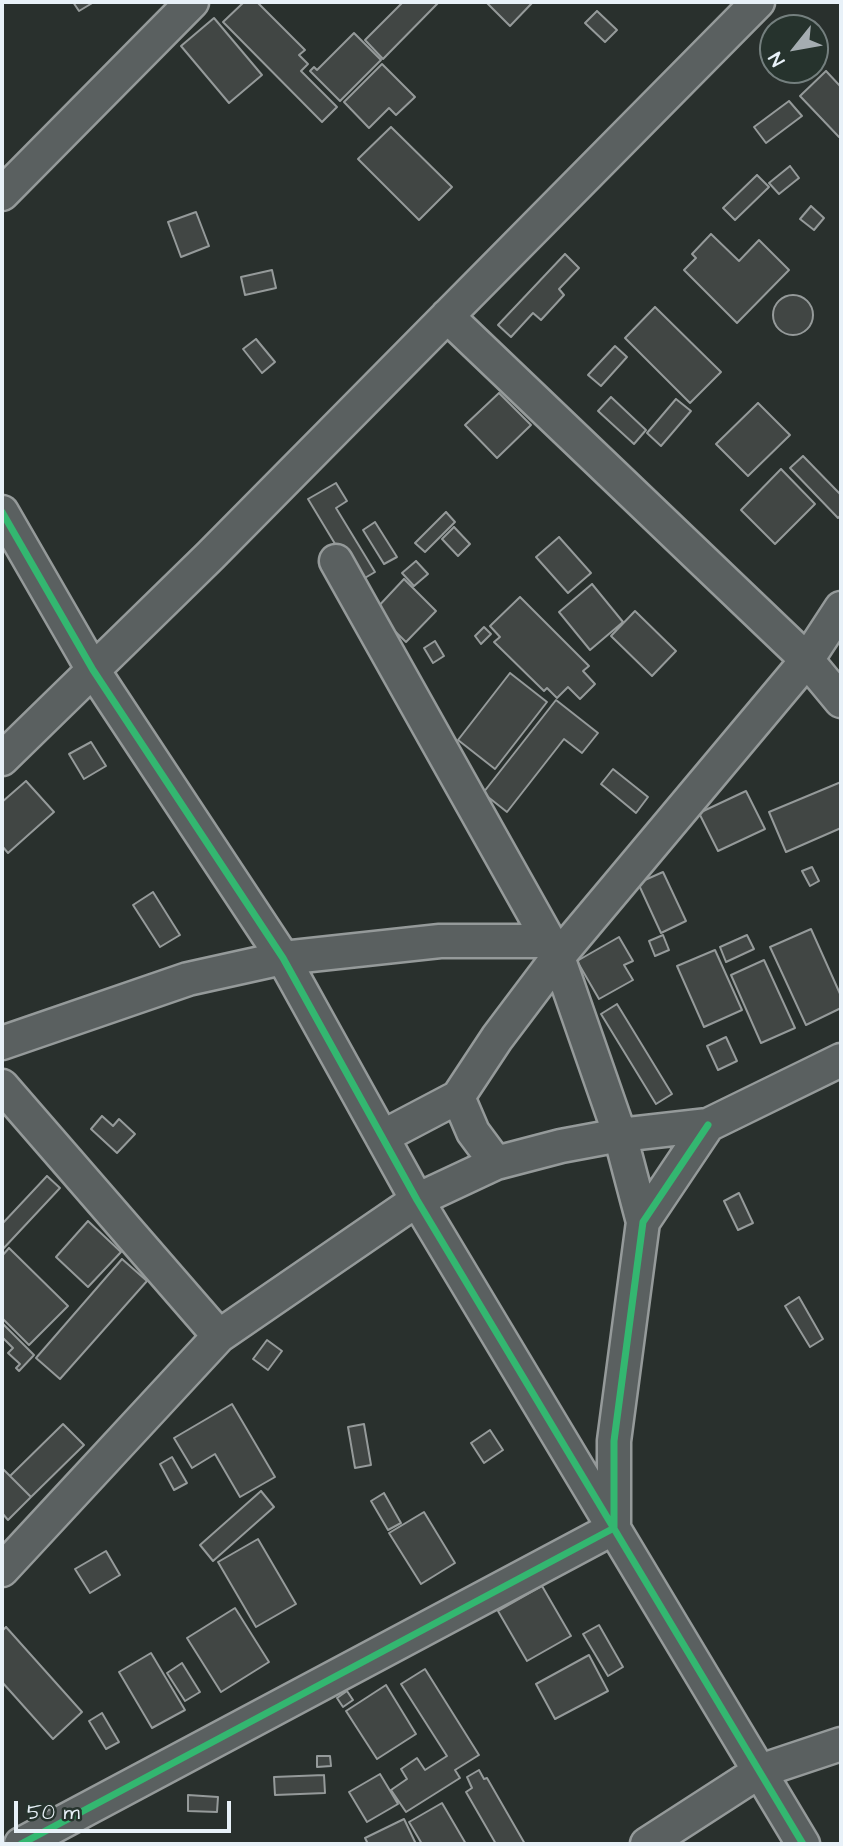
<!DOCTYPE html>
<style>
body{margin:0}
#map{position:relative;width:843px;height:1846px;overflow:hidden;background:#29302d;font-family:"Architects Daughter",sans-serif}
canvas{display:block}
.frame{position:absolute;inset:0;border:4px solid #e8f1f8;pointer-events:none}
.north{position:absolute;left:759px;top:14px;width:70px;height:70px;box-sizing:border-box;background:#26332d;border:2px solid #747f7e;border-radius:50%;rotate:239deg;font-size:19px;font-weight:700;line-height:28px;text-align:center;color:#e8f1f8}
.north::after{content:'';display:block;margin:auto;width:24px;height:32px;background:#a5adb1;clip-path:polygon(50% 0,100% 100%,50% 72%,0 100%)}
.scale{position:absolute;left:14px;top:1801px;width:217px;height:32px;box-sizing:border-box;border:4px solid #e8f1f8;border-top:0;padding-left:9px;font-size:21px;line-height:24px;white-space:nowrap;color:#e8f1f8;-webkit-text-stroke:5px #26332d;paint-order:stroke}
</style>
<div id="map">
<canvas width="843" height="1846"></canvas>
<div class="frame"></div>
<div class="north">N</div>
<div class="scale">50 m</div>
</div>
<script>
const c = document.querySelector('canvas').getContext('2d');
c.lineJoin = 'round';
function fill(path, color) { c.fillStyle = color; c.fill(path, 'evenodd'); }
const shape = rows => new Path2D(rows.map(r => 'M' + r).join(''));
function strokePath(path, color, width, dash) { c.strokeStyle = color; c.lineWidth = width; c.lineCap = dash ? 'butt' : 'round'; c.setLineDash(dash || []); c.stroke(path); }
const building = shape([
 [73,2,94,2,79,11,73,2],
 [244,2,257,2,305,50,299,55,308,64,301,71,337,107,322,122,223,22,244,2],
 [403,2,439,2,383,59,365,40,403,2],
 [488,2,533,2,510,26,487,3,488,2],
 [597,11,617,30,605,42,585,23,597,11],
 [214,18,262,75,229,103,181,46,214,18],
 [354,33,381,60,340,101,310,71,314,67,317,70,354,33],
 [382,64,415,97,396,115,389,108,369,128,344,102,382,64],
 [826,71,841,87,841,135,839,137,800,96,826,71],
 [789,101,802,116,766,143,754,127,789,101],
 [391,127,452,187,419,220,358,159,391,127],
 [790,166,799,178,779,194,769,183,790,166],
 [757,175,769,187,735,220,723,208,757,175],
 [811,206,824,218,814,230,800,219,811,206],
 [196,212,209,246,181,257,168,222,196,212],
 [711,234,739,261,759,240,789,270,737,323,684,270,696,258,692,254,711,234],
 [565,254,579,268,559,289,564,295,541,320,533,313,511,337,498,325,565,254],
 [272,270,276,288,245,295,241,277,272,270],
 '773 315a20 20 0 1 1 40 0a20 20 0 1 1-40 0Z',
 [655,307,721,372,690,403,625,338,655,307],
 [256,339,275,362,262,373,243,349,256,339],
 [615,346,627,357,601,386,588,375,615,346],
 [499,393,531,425,497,458,465,425,499,393],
 [611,397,646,430,634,444,598,411,611,397],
 [676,399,691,411,661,446,647,433,676,399],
 [758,403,790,435,748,476,716,444,758,403],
 [803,456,841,495,841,515,838,518,790,468,803,456],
 [781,469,815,504,775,544,741,510,781,469],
 [336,483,347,501,336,508,375,572,358,582,308,499,336,483],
 [446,512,455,522,425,552,415,543,446,512],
 [375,522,397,557,384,564,363,530,375,522],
 [454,527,470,544,458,556,442,539,454,527],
 [559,537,591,573,568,593,536,557,559,537],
 [416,561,428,574,414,586,402,573,416,561],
 [404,579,436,611,406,642,374,611,404,579],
 [592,584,623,622,590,650,559,612,592,584],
 [520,597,589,666,583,671,595,684,580,699,568,687,557,698,547,688,544,691,494,642,500,637,490,626,520,597],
 [635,611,676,651,652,676,611,636,635,611],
 [484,627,491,634,481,644,475,636,484,627],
 [435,641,444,656,433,663,424,648,435,641],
 [510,673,547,702,495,769,458,740,510,673],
 [556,700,598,733,582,753,564,739,507,812,483,793,556,700],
 [91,742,106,766,84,779,69,754,91,742],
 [613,769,648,797,636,813,601,784,613,769],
 [26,781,54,812,8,853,2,846,2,802,26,781],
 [841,782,841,828,786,852,769,812,841,782],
 [746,791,765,829,718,851,699,813,746,791],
 [812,867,819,881,810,886,802,871,812,867],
 [663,872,686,921,661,933,638,883,663,872],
 [153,892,180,935,160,947,133,905,153,892],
 [811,929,841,996,841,1008,806,1025,770,947,811,929],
 [663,935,669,950,655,956,649,941,663,935],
 [747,935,754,949,726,962,720,947,747,935],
 [619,937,633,961,624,965,633,980,599,999,577,961,619,937],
 [715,950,742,1010,704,1027,677,966,715,950],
 [764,960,795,1028,761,1043,731,975,764,960],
 [617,1004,672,1094,656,1104,601,1014,617,1004],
 [726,1037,737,1061,718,1070,707,1046,726,1037],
 [102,1116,113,1126,119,1119,135,1134,117,1153,91,1129,102,1116],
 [47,1176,60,1188,2,1250,2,1224,47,1176],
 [739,1193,753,1223,738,1230,724,1201,739,1193],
 [88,1221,121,1252,88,1287,56,1257,88,1221],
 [9,1248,68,1306,29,1345,2,1318,2,1256,9,1248],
 [122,1259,147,1281,60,1379,36,1358,122,1259],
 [799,1297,823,1339,810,1347,785,1306,799,1297],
 [2,1323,34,1355,19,1371,16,1368,20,1364,8,1353,13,1348,3,1338,2,1339,2,1323],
 [267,1340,282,1351,268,1370,253,1359,267,1340],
 [232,1404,275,1477,240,1497,215,1454,192,1468,174,1438,232,1404],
 [63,1424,84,1445,31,1497,10,1476,63,1424],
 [364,1424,371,1465,355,1468,348,1427,364,1424],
 [490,1430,503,1450,484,1463,471,1443,490,1430],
 [172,1457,187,1483,174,1490,160,1464,172,1457],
 [2,1468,31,1497,8,1520,2,1513,2,1468],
 [261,1491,274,1507,213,1561,200,1545,261,1491],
 [384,1493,401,1523,388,1530,371,1501,384,1493],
 [424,1512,455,1563,421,1584,389,1533,424,1512],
 [258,1539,296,1604,256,1627,218,1562,258,1539],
 [106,1551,120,1575,90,1593,75,1569,106,1551],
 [542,1586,571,1636,527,1661,498,1611,542,1586],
 [235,1608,269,1662,221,1692,187,1638,235,1608],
 [599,1625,623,1667,608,1676,583,1634,599,1625],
 [6,1627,82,1712,53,1739,2,1682,2,1631,6,1627],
 [151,1653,185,1710,152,1728,119,1672,151,1653],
 [589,1655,608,1691,555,1719,536,1684,589,1655],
 [182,1663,200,1692,185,1701,167,1673,182,1663],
 [425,1669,479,1755,455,1770,460,1778,406,1812,391,1790,407,1779,401,1769,417,1758,425,1770,447,1756,401,1684,425,1669],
 [386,1685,416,1734,377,1759,346,1711,386,1685],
 [347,1691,353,1700,343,1707,337,1698,347,1691],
 [102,1713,119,1742,106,1749,89,1721,102,1713],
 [317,1756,330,1756,331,1766,317,1767,317,1756],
 [479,1770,484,1779,487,1778,525,1844,496,1844,466,1792,472,1788,467,1777,479,1770],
 [380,1774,398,1804,367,1822,349,1792,380,1774],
 [324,1775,325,1793,275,1795,274,1777,324,1775],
 [188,1795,218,1797,217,1812,188,1811,188,1795],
 [442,1803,466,1844,422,1844,409,1822,442,1803],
 [404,1819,416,1844,368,1844,365,1838,404,1819]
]);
const street = shape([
 [2,194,192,2],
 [447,316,807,660,841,701],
 [2,512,93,670,283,958,417,1200,803,1844],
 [336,561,558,957,620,1135,643,1222],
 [2,759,210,556,758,2],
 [2,1043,188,979,283,958,440,941,549,941],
 [2,1086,219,1336],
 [458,1097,473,1132,496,1163],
 [382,1137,458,1097,497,1038,558,957,807,660,841,608],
 [2,1570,219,1336,417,1200,496,1163,561,1146,620,1135,708,1125,841,1060],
 [21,1844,614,1528,614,1441,643,1222,708,1125],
 [647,1844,760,1771,841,1744]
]);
const cycleway = shape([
 [2,512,93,670,283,958,417,1200,803,1844],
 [21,1844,614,1528,614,1441,643,1222,708,1125]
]);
fill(building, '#414644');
strokePath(building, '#959a9a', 2);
strokePath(street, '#959a9a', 37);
strokePath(street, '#5a6060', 32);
strokePath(cycleway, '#33b770', 7);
</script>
